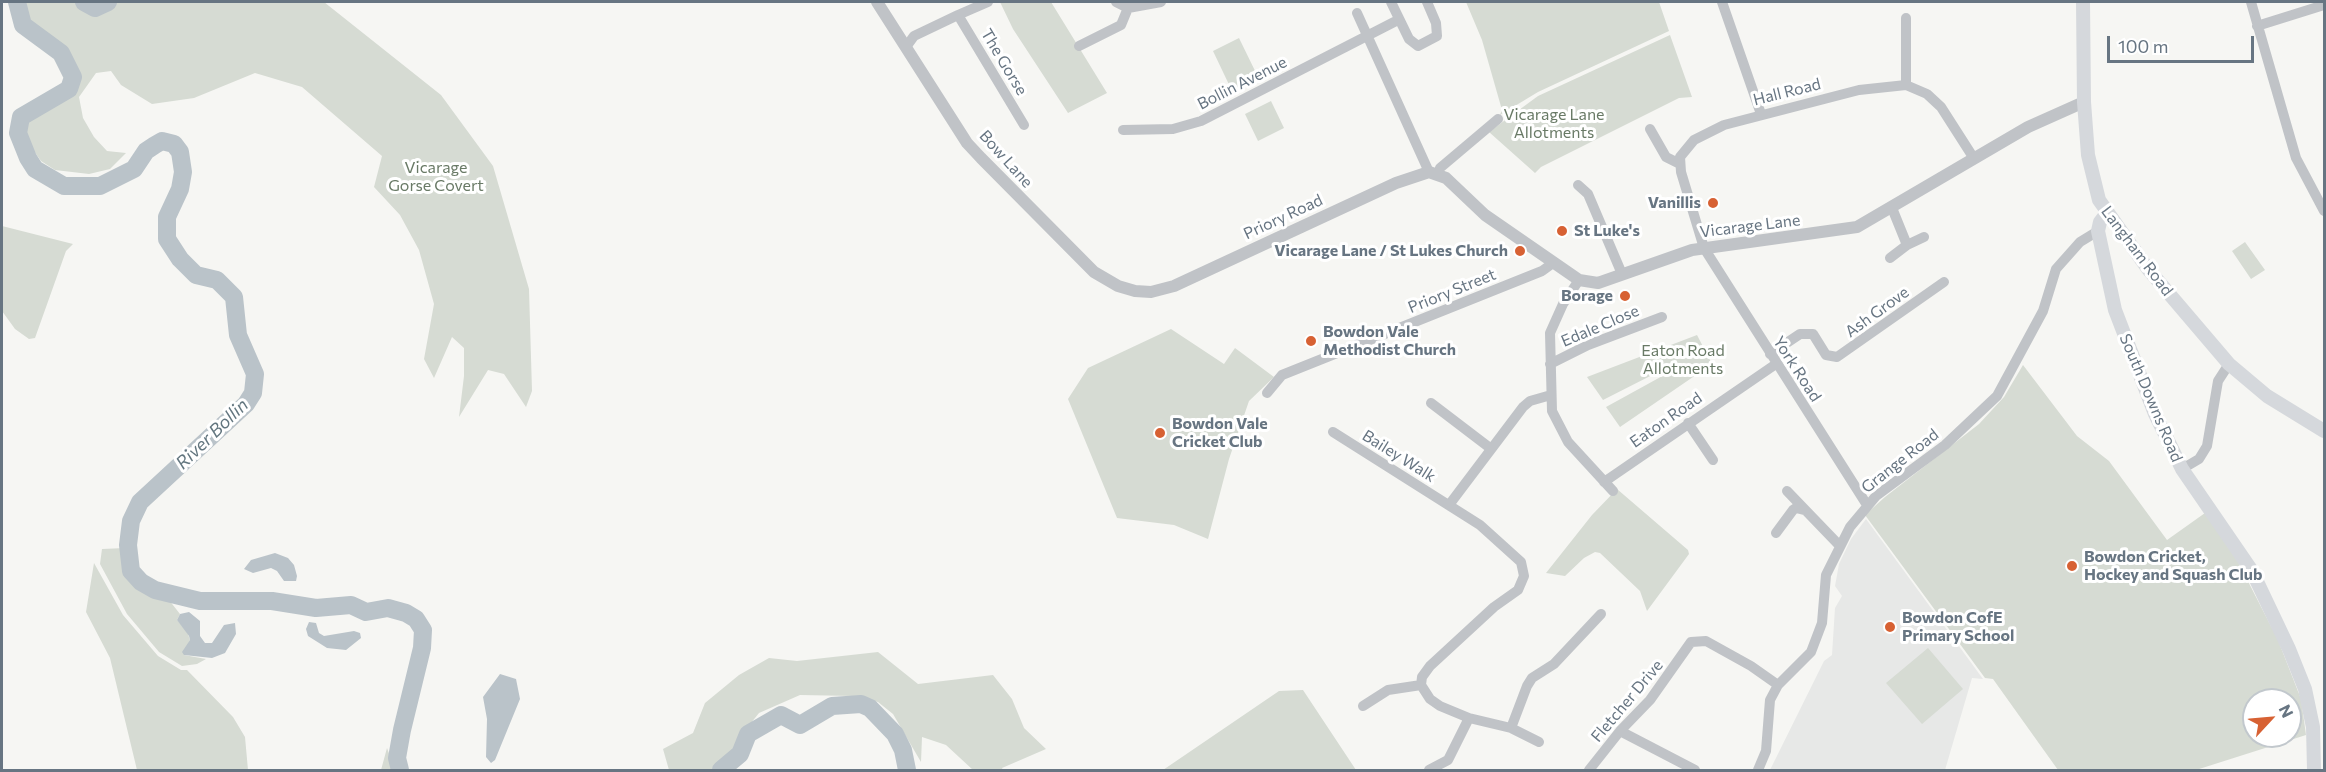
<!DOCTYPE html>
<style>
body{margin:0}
#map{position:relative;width:2326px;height:772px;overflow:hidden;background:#f6f6f3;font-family:Commissioner,sans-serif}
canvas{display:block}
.frame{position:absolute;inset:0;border:3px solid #677582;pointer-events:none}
.north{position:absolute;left:2242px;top:688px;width:60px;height:60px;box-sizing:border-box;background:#fff;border:2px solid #c2c8cd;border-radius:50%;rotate:64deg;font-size:16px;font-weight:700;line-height:24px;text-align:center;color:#677582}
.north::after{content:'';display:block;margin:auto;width:21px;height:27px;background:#d76133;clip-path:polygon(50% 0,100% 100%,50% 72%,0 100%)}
.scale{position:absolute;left:2107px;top:36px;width:147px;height:27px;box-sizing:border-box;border:3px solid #677582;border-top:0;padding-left:8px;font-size:18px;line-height:21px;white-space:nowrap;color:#677582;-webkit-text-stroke:4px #fff;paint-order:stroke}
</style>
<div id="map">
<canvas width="2326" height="772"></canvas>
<div class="frame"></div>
<div class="north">N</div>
<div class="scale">100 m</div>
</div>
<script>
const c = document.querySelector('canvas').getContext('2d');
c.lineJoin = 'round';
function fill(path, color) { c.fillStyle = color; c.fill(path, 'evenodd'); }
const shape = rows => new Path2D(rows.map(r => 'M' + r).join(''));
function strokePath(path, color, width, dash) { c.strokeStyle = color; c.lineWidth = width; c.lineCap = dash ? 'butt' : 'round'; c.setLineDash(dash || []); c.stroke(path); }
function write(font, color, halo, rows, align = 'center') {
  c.font = font + ' Commissioner,sans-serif'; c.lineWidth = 6; c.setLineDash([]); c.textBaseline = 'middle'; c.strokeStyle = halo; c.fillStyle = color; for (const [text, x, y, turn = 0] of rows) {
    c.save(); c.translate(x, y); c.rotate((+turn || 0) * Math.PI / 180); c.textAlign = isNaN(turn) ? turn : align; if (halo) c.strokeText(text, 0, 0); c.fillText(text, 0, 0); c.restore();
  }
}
const built = shape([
 [1866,519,1983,679,1972,678,1945,770,1770,770,1824,661,1832,655,1835,608,1842,596,1835,586,1839,564,1851,539]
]);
const green = shape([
 [23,2,87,2,95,13,109,10,115,2,324,2,441,95,493,166,529,289,532,391,526,407,504,374,488,370,459,417,464,376,464,348,452,337,434,378,424,359,434,304,419,250,400,215,374,187,382,156,302,87,255,73,194,98,152,104,121,85,111,71,96,73,79,97,83,118,94,137,107,151,126,153,110,169,89,174,55,170,41,161,29,144,22,124,29,114,65,96,73,87,78,76,65,46,27,22,21,4],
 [1000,2,1051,2,1107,93,1068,113,1013,29],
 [1466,2,1659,2,1669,31,1538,92,1500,115,1502,110,1482,40],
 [1670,35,1692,97,1679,98,1541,167,1535,173,1489,132,1538,96],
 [1239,38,1259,79,1233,93,1213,51],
 [1271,101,1284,128,1258,141,1245,114],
 [2,226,73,244,66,251,35,338,29,339,15,329,2,311],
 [2245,242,2265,270,2251,279,2232,251],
 [1171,329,1224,364,1235,348,1274,377,1249,401,1229,459,1208,539,1174,525,1117,518,1068,399,1088,368],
 [1697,335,1712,364,1620,427,1606,407,1666,374,1664,369,1603,400,1587,377],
 [2023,365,2077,436,2109,461,2167,540,2205,513,2233,552,2278,640,2301,699,2306,735,2196,770,2058,770,1993,679,1985,678,1865,515,1885,497,1979,424,2004,397],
 [2254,700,2290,700,2290,736,2254,736],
 [1617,489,1688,550,1689,554,1647,611,1640,591,1600,553,1595,552,1584,558,1565,576,1546,573,1592,515],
 [125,548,127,573,141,588,169,600,180,614,177,620,187,631,190,640,184,655,206,659,197,664,182,666,159,652,127,614,100,564,102,549],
 [94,563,123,615,158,656,181,670,187,670,233,717,245,737,248,770,137,770,110,658,86,612],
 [1928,648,1963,689,1922,724,1886,683],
 [878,652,918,684,993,675,1012,699,1024,728,1046,749,1002,768,1003,770,973,770,946,745,922,737,921,762,893,714,878,702,853,696,800,695,759,713,743,733,736,753,711,770,669,770,663,749,693,733,705,703,739,675,769,658,797,661],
 [1303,690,1356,770,1163,770,1279,691],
 [387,748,395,770,381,770]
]);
const water = shape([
 [275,553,288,558,294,565,297,576,296,581,284,581,277,571,271,568,253,573,244,569,251,560],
 [189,612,200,621,200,636,205,643,212,643,224,625,235,623,236,634,225,653,212,658,184,655,182,652,190,640,189,636,177,620,180,614],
 [309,622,316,623,319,633,324,636,354,631,360,633,361,638,346,650,327,648,308,636,306,629],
 [500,674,516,679,520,699,495,760,491,763,486,757,487,719,483,697]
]);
const river = shape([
 [17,2,23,25,61,53,73,77,69,89,21,117,18,133,28,158,35,169,64,186,100,186,134,169,146,151,155,145,162,141,174,144,180,152,183,172,180,189,167,217,167,239,180,259,196,275,217,280,234,297,238,335,255,374,253,393,246,404,140,502,131,521,128,545,131,571,141,582,155,590,200,601,272,601,316,608,351,605,366,612,388,608,406,613,416,619,423,630,422,648,402,730,397,758,400,770],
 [84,2,95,8,108,2],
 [721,770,740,754,748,734,781,715,800,725,832,706,861,704,870,708,895,734,903,750,907,770]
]);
const minor = shape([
 [1116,2,1128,8,1161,2],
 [1391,2,1409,39,1418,46,1437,36,1436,23,1427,2],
 [1722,2,1761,114],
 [2251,2,2296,158,2324,211],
 [1357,13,1429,172],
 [958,15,988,2],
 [2257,26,2324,5],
 [1079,46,1121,25,1128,8],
 [906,47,914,36,958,15,1024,125],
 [1906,85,1906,18],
 [1650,129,1666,157,1680,164],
 [1123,130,1173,129,1201,121,1398,20],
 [1438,174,1440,168,1498,119],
 [1578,185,1588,194,1622,274],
 [1892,208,1907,245,1924,237],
 [1890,258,1907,245],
 [1579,280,1563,304,1550,333,1552,411,1568,442,1613,491],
 [1770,354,1800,334,1813,334,1826,355,1837,357,1944,282],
 [1550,364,1588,345,1662,317],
 [1267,393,1282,375,1542,271,1553,263],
 [1431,403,1490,448],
 [1688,423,1713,460],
 [1333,432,1480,525,1521,562,1524,576,1518,590,1494,607,1430,666,1422,677,1421,685,1430,699,1440,706,1469,718,1511,728,1539,742],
 [2182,469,2199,459,2207,446,2218,381,2229,364],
 [1604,482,1776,364],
 [1787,491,1839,545],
 [1449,505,1523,407,1530,401,1551,395],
 [1867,505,1704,248,1681,172,1680,157,1694,140,1724,125,1859,90,1906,85,1927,94,1941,107,1973,157],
 [1776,533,1793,510,1796,508,1804,510],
 [1363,706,1388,690,1421,685],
 [1511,728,1527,686,1532,678,1554,664,1601,614],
 [1620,731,1695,770],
 [1429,770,1448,760,1469,718],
 [1589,770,1620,731,1650,700,1691,642,1706,641,1751,666,1778,685],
 [1758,770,1766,751,1770,700,1778,685,1811,652,1822,623,1826,575,1850,527,1876,496,1945,445,1997,396,2043,311,2056,269,2080,242,2098,231]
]);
const tertiary = shape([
 [877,2,967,143,981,158,1094,272,1118,286,1135,291,1151,292,1174,286,1396,183,1429,172,1446,178,1485,215,1579,280,1598,283,1692,250,1857,227,2028,127,2084,102]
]);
const secondary = shape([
 [2083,2,2084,102,2088,155,2099,200,2148,269,2229,364,2267,396,2324,431],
 [2107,213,2100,222,2098,231,2115,310,2155,414,2182,469,2252,571,2289,649,2305,689,2313,727,2314,770]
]);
const markers = [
 [1713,203,6,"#d76133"],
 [1562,231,6,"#d76133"],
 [1520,251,6,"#d76133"],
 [1625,296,6,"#d76133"],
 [1311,341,6,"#d76133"],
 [1160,433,6,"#d76133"],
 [2072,566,6,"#d76133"],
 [1890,627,6,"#d76133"]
];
const streetNames = [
 ["The Gorse",1004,62,59],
 ["Bollin Avenue",1242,83,-27],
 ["Hall Road",1787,92,-14],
 ["Bow Lane",1006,159,48],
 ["Priory Road",1283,217,-25],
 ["Vicarage Lane",1750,226,-7],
 ["Langham Road",2137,251,53],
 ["Priory Street",1452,291,-22],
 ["Ash Grove",1877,312,-36],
 ["Edale Close",1600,326,-23],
 ["York Road",1797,369,57],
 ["South Downs Road",2151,398,67],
 ["Eaton Road",1666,420,-35],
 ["Bailey Walk",1399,456,32],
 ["Grange Road",1900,461,-38],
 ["Fletcher Drive",1627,701,-50]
];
const parkNames = [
 ["Vicarage Lane",1554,115],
 ["Allotments",1554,133],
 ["Vicarage",436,168],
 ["Gorse Covert",436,186],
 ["Eaton Road",1683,351],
 ["Allotments",1683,369]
];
const poiNames = [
 ["Vanillis",1701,203,"right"],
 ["St Luke's",1574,231],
 ["Vicarage Lane / St Lukes Church",1508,251,"right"],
 ["Borage",1613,296,"right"],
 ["Bowdon Vale",1323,332],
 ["Methodist Church",1323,350],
 ["Bowdon Vale",1172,424],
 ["Cricket Club",1172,442],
 ["Bowdon Cricket,",2084,557],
 ["Hockey and Squash Club",2084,575],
 ["Bowdon CofE",1902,618],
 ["Primary School",1902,636]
];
const waterNames = [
 ["River Bollin",212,434,-44]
];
fill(built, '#e7e8e7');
fill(green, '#d6dbd3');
fill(water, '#bac3c9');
strokePath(river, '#bac3c9', 18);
strokePath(minor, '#c0c3c7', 10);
strokePath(tertiary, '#c0c3c7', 12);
strokePath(secondary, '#d5d8dc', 14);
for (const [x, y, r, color] of markers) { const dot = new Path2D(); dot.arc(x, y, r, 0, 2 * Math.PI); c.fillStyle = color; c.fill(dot); strokePath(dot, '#fff', 2); }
write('16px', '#677582', '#fff', streetNames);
write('16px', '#697a66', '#fff', parkNames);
write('bold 16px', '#677582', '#fff', poiNames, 'left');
write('italic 18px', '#63767f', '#fff', waterNames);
</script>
